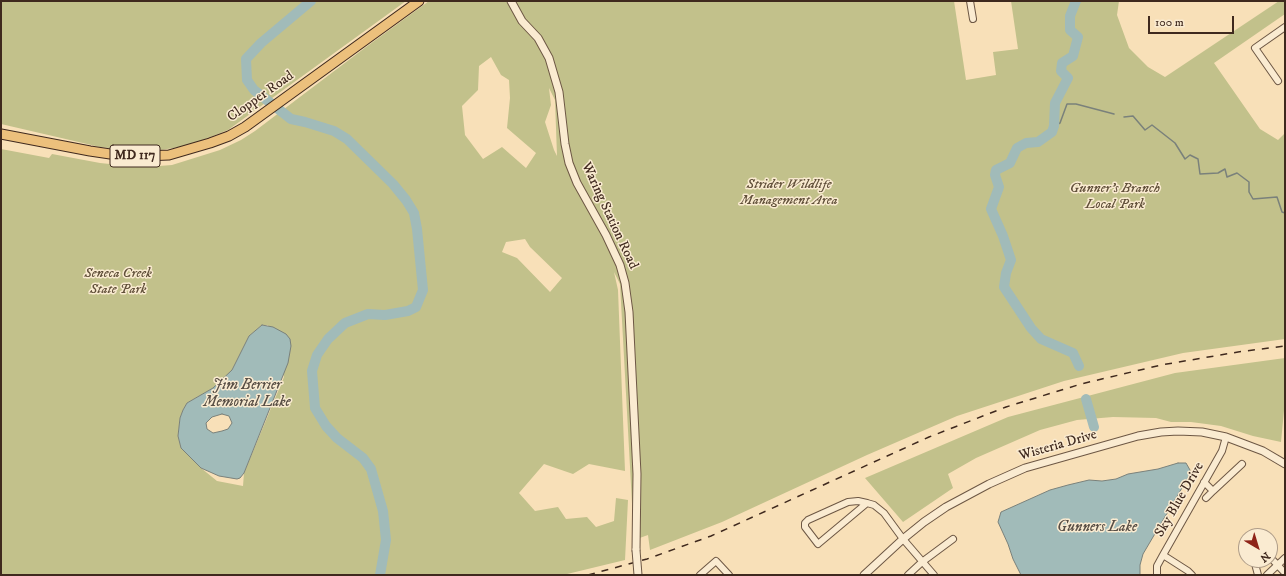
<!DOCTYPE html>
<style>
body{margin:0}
#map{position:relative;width:1286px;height:576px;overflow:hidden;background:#f8e0b8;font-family:"IM FELL DW Pica",serif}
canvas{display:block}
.frame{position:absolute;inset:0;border:2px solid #3f291e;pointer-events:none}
.north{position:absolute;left:1238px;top:528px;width:40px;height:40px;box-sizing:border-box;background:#faebd1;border:1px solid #af9d89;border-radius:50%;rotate:142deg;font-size:11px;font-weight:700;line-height:16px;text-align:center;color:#3f291e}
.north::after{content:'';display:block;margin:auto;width:14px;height:18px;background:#8f2418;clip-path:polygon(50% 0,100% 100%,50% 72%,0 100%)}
.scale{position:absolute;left:1148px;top:16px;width:86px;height:18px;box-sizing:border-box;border:2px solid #3f291e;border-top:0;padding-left:5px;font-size:12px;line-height:14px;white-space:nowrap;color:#3f291e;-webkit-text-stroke:3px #faebd1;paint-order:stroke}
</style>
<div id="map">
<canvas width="1286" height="576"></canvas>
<div class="frame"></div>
<div class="north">N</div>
<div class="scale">100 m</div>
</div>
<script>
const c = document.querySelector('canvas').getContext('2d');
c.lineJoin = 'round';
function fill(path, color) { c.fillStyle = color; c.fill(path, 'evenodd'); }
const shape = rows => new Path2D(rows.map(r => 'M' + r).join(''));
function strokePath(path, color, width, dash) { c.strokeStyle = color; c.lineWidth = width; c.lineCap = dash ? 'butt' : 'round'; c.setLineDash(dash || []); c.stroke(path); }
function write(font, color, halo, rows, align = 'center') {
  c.font = font + ' "IM FELL DW Pica",serif'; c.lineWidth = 3; c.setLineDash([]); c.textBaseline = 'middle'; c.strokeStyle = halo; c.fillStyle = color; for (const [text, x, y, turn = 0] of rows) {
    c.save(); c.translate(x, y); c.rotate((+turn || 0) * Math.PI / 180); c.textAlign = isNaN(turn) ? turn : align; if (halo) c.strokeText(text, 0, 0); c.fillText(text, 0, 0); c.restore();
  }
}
const green = shape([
 [1,1,406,1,228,130,195,143,180,147,154,151,136,151,100,147,1,124],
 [429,1,954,1,966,80,996,75,993,52,1018,49,1011,1,1119,1,1117,15,1129,48,1148,67,1165,77,1279,1,1285,1,1285,14,1214,63,1260,129,1278,140,1285,133,1285,339,1183,353,1064,381,957,416,867,455,722,522,650,550,648,535,634,540,620,284,614,272,618,290,625,471,589,464,573,474,544,464,519,493,535,511,558,507,566,519,587,517,596,527,614,521,616,498,628,500,625,560,563,575,1,575,1,149,49,158,52,154,100,163,129,166,159,166,172,165,220,150,241,140,255,131,366,47],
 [491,57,501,75,509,80,510,98,507,128,536,153,526,168,502,147,483,159,465,135,462,106,478,90,479,66],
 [549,88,555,100,557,156,554,150,545,122,551,105],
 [525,239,530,247,562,278,550,292,517,258,502,252,506,242],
 [262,325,268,325,284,377,244,473,243,486,217,481,201,468,181,448,178,436,180,418,183,410,187,403,213,388,232,370,249,336],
 [1285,358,1285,400,1281,442,1253,436,1221,426,1191,422,1171,422,1156,418,1113,417,1077,420,1040,430,976,458,948,474,953,488,903,522,865,478,1008,417,1175,373]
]);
const water = shape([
 [262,325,273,327,286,334,290,339,291,346,288,363,244,473,240,478,237,479,219,476,201,468,181,448,178,436,180,418,183,410,187,403,213,388,232,370,249,336,262,325],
 [222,414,229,416,232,423,228,429,222,431,213,433,207,429,206,423,212,417,222,414],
 [1178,463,1186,463,1190,470,1189,476,1143,554,1140,565,1140,575,1021,575,1013,559,1008,544,998,522,1001,512,1050,490,1068,485,1089,480,1102,481,1116,479,1128,474,1158,469,1178,463]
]);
const stream = shape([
 [1124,117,1133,116,1145,130,1152,125,1175,143,1185,159,1190,155,1198,159,1200,174,1218,173,1225,169,1227,177,1237,173,1249,182,1249,192,1253,199,1277,197,1282,212,1285,213],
 [1054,126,1060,123,1067,104,1076,104,1114,114]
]);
const river = shape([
 [311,1,261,43,246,59,247,80,254,90,291,119,305,122,334,131,347,139,393,184,406,200,414,213,417,229,423,290,416,307,408,311,385,315,368,314,345,323,328,339,317,355,312,371,315,408,326,426,337,438,363,458,371,469,383,511,386,540,380,575],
 [1076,1,1070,16,1070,30,1078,37,1073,56,1062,63,1061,71,1068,78,1055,103,1054,126,1052,132,1038,142,1026,143,1017,148,1010,163,996,170,995,175,999,187,991,209,1003,236,1011,260,1006,273,1004,287,1031,328,1041,339,1073,353,1079,366],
 [1086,399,1094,427]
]);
const minor = shape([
 [970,1,973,19],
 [1278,81,1255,48,1285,27],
 [1204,482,1213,491,1242,464],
 [1206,498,1213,491],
 [867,503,858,501,848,502,808,520,805,523,805,527,818,544,867,503,874,505,884,513,903,539,934,575],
 [1163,555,1188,571,1192,575],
 [1270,557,1285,573],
 [1254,560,1258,575],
 [700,575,716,561,729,575],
 [908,575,922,562,953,539],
 [1157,575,1157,566,1163,555,1222,451,1226,437],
 [1267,575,1285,558]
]);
const tertiary = shape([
 [511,1,522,21,538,38,549,58,559,92,565,144,569,163,577,183,606,235,620,265,625,283,629,312,637,474,636,550],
 [864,575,903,539,924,522,946,507,989,484,1025,468,1138,436,1161,432,1178,431,1202,432,1226,437,1263,451,1285,464]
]);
const primary = shape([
 [1,134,90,151,117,155,145,156,169,155,210,143,229,136,245,127,419,1]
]);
const rail = shape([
 [588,575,647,559,711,536,929,437,1006,407,1081,384,1161,365,1238,352,1285,346]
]);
const tertiaryBridge = shape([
 [636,550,638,575]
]);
const shields = [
 [135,156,50]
];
const shieldNames = [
 ["MD 117",135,156]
];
const streetNames = [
 ["Clopper Road",261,97,-35],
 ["Waring Station Road",609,216,65],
 ["Wisteria Drive",1058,446,-16],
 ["Sky Blue Drive",1180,500,-60]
];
const parkNames = [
 ["Strider Wildlife",789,185],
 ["Management Area",789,201],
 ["Gunner's Branch",1115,189],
 ["Local Park",1115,205],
 ["Seneca Creek",118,274],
 ["State Park",118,290]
];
const waterNames = [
 ["Jim Berrier",247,386],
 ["Memorial Lake",247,403],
 ["Gunners Lake",1097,528]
];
fill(green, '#c2c18b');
fill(water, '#a1bbb9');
strokePath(water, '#7a817b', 1);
strokePath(stream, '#7a817b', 1.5);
strokePath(river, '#a1bbb9', 10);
strokePath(minor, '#6d5744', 8);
strokePath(tertiary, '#6d5744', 9);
strokePath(primary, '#3f291e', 11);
strokePath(minor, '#faebd1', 6);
strokePath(tertiary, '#faebd1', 7);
strokePath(primary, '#ecc07c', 9);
strokePath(rail, '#3f291e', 1.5, [7, 7]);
strokePath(tertiaryBridge, '#6d5744', 9, []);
strokePath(tertiaryBridge, '#faebd1', 7);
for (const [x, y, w] of shields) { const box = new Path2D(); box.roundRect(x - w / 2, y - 11, w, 22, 3); c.fillStyle = '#faebd1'; c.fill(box); strokePath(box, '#3f291e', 1); }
write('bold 13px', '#3f291e', null, shieldNames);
write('14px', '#3f291e', '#faebd1', streetNames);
write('italic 14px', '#604f39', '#faebd1', parkNames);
write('italic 15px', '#584e45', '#faebd1', waterNames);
</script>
